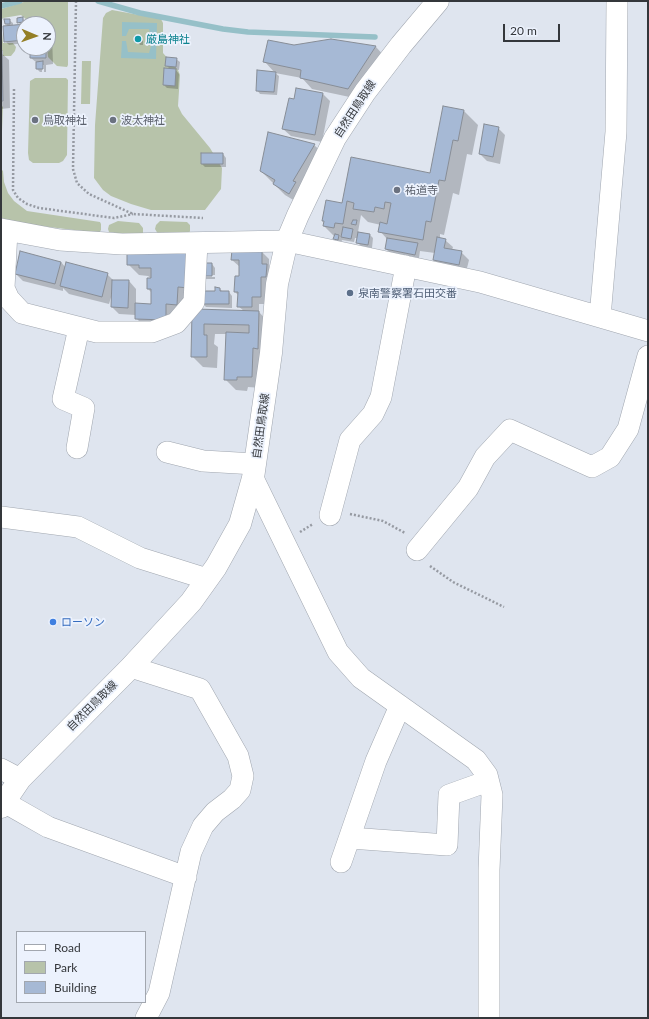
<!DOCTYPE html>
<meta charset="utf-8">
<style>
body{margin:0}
#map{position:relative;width:649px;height:1019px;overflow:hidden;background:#dfe5ef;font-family:Lato,sans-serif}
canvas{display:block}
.frame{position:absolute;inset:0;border:2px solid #34373b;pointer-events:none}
.legend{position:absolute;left:16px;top:931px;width:130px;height:72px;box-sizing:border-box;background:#ecf2fd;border:1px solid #a2a7af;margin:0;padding:5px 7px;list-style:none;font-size:12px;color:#34373b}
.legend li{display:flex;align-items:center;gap:8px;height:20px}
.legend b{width:20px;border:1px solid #a2a7af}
.north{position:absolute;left:16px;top:16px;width:40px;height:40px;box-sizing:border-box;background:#ecf2fd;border:1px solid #a2a7af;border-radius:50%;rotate:92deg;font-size:11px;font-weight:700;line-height:16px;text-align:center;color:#34373b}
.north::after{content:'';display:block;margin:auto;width:14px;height:18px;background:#947f26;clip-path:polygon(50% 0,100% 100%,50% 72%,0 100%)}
.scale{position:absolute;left:503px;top:24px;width:57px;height:18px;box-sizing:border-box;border:2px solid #34373b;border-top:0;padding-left:5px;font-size:12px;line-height:14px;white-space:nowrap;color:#34373b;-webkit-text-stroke:3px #ecf2fd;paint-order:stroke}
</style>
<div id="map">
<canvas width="649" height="1019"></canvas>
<div class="frame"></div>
<ul class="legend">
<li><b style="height:5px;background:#fff"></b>Road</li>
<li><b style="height:11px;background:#b7c3aa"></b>Park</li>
<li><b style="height:11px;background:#a6b9d5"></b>Building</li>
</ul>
<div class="north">N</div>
<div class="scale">20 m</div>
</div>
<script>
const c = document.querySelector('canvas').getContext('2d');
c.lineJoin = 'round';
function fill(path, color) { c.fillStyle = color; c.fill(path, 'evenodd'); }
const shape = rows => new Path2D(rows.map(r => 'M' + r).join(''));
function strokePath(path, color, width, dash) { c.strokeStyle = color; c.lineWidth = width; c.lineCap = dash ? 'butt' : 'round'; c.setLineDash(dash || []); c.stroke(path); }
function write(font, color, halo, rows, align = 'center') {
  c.font = font + ' Lato,"Noto Sans JP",sans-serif'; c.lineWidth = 3.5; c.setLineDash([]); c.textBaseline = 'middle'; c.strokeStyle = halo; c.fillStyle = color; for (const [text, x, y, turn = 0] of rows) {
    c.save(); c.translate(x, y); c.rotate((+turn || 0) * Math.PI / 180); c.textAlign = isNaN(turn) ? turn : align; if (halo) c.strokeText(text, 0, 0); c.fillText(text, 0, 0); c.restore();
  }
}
const green = shape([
 [27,1,68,1,68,65,67,67,57,66,48,57,47,48,48,24,32,24,21,15,3,18,1,21,3,43,13,43,16,47,15,51,11,56,3,56,3,51,1,50,1,9],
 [112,10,161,19,163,23,163,53,178,70,180,75,178,106,182,114,210,148,222,168,221,189,205,210,151,210,131,204,111,196,103,190,94,178,95,125,103,18,106,13],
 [82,61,91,61,90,104,81,104],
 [35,78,66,78,68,80,67,155,63,161,59,163,33,163,29,160,28,153,30,81],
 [1,105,3,107,1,155],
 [1,169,3,171,4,182,8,193,14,201,27,211,100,222,101,224,101,230,99,233,49,227,18,223,1,218],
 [118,221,139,223,143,228,143,234,133,235,109,232,108,229,109,225],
 [160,221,187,222,190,225,190,231,189,233,158,234,155,229,156,225]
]);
const water = shape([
 [122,22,157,23,156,59,121,58,122,41,126,41,128,52,149,53,151,46,151,36,149,29,129,29,126,36,122,36]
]);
const shadow = shape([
 [22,18,26,22,26,24,24,24,24,43,9,45,5,41,9,27,6,24,9,20,13,23,13,26,21,25,18,22],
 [48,31,52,35,53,64,46,65,46,72,44,72,44,65,42,65,42,72,40,72,37,69,37,63,31,58,31,48,48,48],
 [140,37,143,41,143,45,140,45,137,41],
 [331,40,376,47,386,58,359,99,312,89,302,78,275,73,279,76,277,95,260,94,257,90,275,73,265,62,294,46],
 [1,53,9,60,10,108,1,109],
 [176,59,180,62,179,70,175,69,179,74,178,89,167,88,164,85,171,70,166,65],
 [323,94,330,101,322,142,291,136,283,129,294,100],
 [464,111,478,125,472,155,467,154,459,195,453,193,444,235,440,234,440,239,445,240,453,247,452,250,461,252,469,260,466,272,441,267,434,260,435,253,420,251,419,258,389,252,386,249,387,239,380,231,381,225,368,222,361,215,358,232,370,235,373,238,372,248,361,246,358,243,358,238,355,238,354,242,342,240,341,243,338,242,335,239,335,237,324,226,343,204,352,159,431,174],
 [498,128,505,135,500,164,487,161,480,154],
 [314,145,325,155,300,204,285,195,261,171],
 [223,154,226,158,226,167,205,167,202,164],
 [262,252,269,259,269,268,274,273,268,304,259,304,259,312,269,323,262,388,248,387,247,391,236,390,225,379,227,334,215,334,214,344,218,347,217,368,203,367,192,356,193,313,244,311,238,306,239,296,235,292,240,277,240,267,232,260],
 [61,262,66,268,107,274,114,281,129,281,136,289,136,304,152,305,152,293,148,289,152,279,148,276,139,275,128,264,212,264,215,268,215,275,203,275,203,277,215,277,215,279,205,279,188,315,147,329,136,318,136,315,119,314,112,307,112,294,109,304,69,294,63,288,63,291,23,281,16,274],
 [220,289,223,292,229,292,232,296,232,308,206,307,202,303]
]);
const stream = shape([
 [98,1,140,13,223,29,248,32,375,37],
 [1,6,20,1]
]);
const building = shape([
 [23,17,23,22,17,23,17,18,23,17],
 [4,19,10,19,10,24,5,24,4,19],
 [24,24,24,40,4,42,3,26,26,24,27,24,24,24],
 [136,36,140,36,140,42,136,42,136,36],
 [331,39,376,46,348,89,300,78,301,70,263,62,268,40,294,45,331,39],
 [30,48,46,48,46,58,30,58,30,48],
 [2,51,3,101,1,101,1,52,2,51],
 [166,57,177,58,176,67,165,66,166,57],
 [43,61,43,69,36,69,36,62,43,61],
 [164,68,176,69,175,86,163,85,164,68],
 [257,70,276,72,274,92,256,91,257,70],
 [296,88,323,93,315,135,282,129,289,98,294,99,296,88],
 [443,106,464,110,458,141,453,140,445,181,439,180,431,222,426,221,423,240,378,232,380,222,387,224,391,203,385,202,384,209,375,207,374,212,353,209,354,203,347,201,343,224,335,223,334,228,323,226,324,221,322,221,326,200,342,203,351,157,430,173,443,106],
 [484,124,499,127,493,157,479,154,484,124],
 [268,132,315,144,293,181,296,182,289,194,273,184,275,180,260,171,268,132],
 [201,153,223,153,223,164,201,164,201,153],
 [353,220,357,220,356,225,351,224,353,220],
 [343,227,353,229,351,239,341,237,343,227],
 [358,232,370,234,368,245,356,243,358,232],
 [335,234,339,235,338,240,333,239,335,234],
 [437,237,446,239,444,248,462,251,459,265,433,260,437,237],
 [387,238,418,243,415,255,385,249,387,238],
 [232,250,262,251,262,264,267,264,266,277,261,277,261,297,252,297,252,307,237,307,238,292,234,292,235,276,239,276,239,260,231,260,232,250],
 [20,251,61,262,55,284,15,274,20,251],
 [190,251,189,288,178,287,177,305,166,304,166,320,135,319,135,303,151,304,151,289,147,289,147,278,151,278,151,268,139,268,139,265,127,265,127,253,190,251],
 [66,262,108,273,102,297,60,286,66,262],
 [201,263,212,263,212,276,200,276,201,263],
 [112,280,129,280,128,308,111,307,112,280],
 [215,287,220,288,220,291,229,291,229,304,201,304,202,291,215,291,215,287],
 [196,309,259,311,258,349,253,348,252,377,237,377,237,380,224,380,226,332,249,333,249,325,204,324,204,335,207,335,207,357,191,357,192,312,196,309]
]);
const path = shape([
 [76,1,73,169,77,183,89,194,133,214,203,218],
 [14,89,13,190,18,198,27,204,39,208,114,218,133,214],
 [350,514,383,521,405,533],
 [300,532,313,524],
 [430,566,453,582,504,607]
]);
const minor = shape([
 [1,229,60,240,122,244,287,241,480,282,648,331],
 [7,231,4,288,9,299,22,313,97,332,152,332,176,323,194,302,197,243],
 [600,317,616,132,617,1],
 [77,448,84,408,63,399,79,328],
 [167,452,203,461,255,464],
 [253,478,338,652,361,678,476,760,487,775,492,795,489,870,489,1018],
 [330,515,350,440,373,414,381,397,406,266],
 [1,517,78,527,140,558,207,579],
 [417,550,468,488,485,457,510,430,592,467,610,457,628,429,648,356],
 [131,667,200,689,238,756,243,776,240,790,232,799,215,812,203,826,191,852,159,993,146,1018],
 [1,769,20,779],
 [4,802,48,827,186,877],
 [350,838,447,845,449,795,488,781],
 [341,862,376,761,400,706]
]);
const major = shape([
 [1,807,20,779,131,667,191,602,216,567,240,524,253,478,271,353,277,284,287,241,298,215,335,138,365,92,401,45,438,1]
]);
const markers = [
 [138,39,4,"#0f9aa8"],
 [35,120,4,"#6b7280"],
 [113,120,4,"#6b7280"],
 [397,190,4,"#6b7280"],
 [350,293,4,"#5c6f8a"],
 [53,622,4,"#3f7fe0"]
];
const cultureNames = [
 ["厳島神社",146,39]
];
const streetNames = [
 ["自然田鳥取線",355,109,-57],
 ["自然田鳥取線",261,426,-82],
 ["自然田鳥取線",92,706,-45]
];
const worshipNames = [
 ["鳥取神社",43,120],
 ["波太神社",121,120],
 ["祐道寺",405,190]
];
const serviceNames = [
 ["泉南警察署石田交番",358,293]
];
const shopNames = [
 ["ローソン",61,622]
];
fill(green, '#b7c3aa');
fill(water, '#96c0c8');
fill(shadow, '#0003');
strokePath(stream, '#96c0c8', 5.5);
fill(building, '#a6b9d5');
strokePath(building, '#878d96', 1);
strokePath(minor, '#a0a6af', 22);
strokePath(major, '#a0a6af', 23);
strokePath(path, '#969aa2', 2.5, [2, 2]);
strokePath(minor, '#fff', 21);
strokePath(major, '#fff', 22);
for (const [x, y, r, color] of markers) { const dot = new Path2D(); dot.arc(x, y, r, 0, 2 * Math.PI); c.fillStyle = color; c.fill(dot); strokePath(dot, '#ecf2fd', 1.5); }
write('11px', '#0d838f', '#ecf2fd', cultureNames, 'left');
write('11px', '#34373b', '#ecf2fd', streetNames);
write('11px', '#5b616d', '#ecf2fd', worshipNames, 'left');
write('11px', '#4e5e75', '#ecf2fd', serviceNames, 'left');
write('11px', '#366cbe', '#ecf2fd', shopNames, 'left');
</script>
